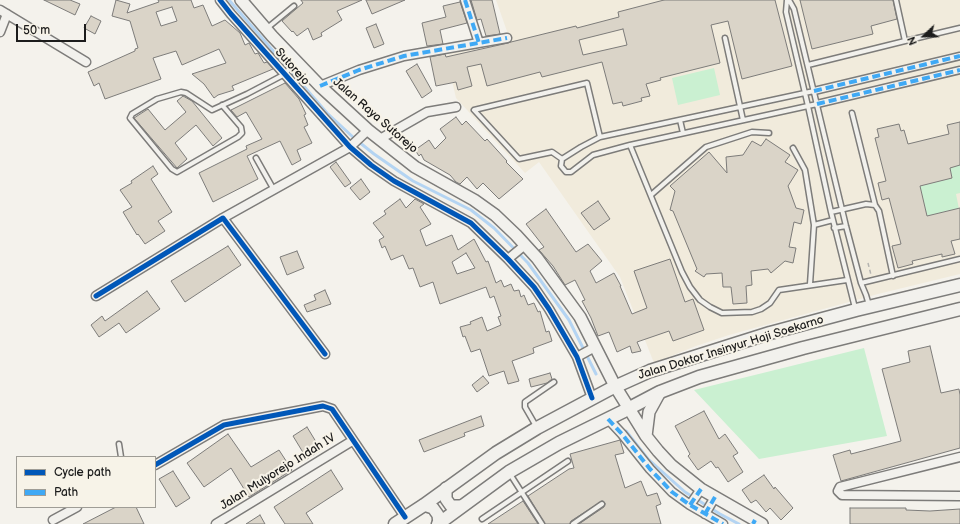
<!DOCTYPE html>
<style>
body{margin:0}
#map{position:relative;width:960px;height:524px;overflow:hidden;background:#f4f2ec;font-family:"Balsamiq Sans",sans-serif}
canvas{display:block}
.legend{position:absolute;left:16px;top:456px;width:140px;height:52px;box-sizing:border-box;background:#f7f3e8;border:1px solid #9f9d96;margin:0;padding:5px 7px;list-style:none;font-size:12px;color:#1c1c1c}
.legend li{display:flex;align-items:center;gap:8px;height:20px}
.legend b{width:20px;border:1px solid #9f9d96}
.north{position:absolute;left:904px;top:16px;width:40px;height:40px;-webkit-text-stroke:3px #f7f3e8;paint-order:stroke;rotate:248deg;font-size:11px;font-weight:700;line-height:16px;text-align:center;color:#1c1c1c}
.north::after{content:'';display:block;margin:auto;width:14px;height:18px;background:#1c1c1c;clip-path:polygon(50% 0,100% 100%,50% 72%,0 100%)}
.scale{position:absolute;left:16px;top:24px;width:70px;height:18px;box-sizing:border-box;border:2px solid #1c1c1c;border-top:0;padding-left:5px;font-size:12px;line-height:14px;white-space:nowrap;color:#1c1c1c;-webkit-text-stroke:3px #f7f3e8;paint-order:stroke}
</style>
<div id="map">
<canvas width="960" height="524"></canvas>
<ul class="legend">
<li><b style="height:5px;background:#0057b8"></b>Cycle path</li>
<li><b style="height:5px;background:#3fa9f5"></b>Path</li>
</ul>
<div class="north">N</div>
<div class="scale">50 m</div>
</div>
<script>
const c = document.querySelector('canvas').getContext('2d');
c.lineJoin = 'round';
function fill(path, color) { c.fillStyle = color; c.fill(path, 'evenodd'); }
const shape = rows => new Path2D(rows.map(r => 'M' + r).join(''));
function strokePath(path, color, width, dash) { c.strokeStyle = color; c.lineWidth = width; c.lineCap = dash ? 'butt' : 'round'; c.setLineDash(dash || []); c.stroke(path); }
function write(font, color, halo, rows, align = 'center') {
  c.font = font + ' "Balsamiq Sans",sans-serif'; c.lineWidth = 4; c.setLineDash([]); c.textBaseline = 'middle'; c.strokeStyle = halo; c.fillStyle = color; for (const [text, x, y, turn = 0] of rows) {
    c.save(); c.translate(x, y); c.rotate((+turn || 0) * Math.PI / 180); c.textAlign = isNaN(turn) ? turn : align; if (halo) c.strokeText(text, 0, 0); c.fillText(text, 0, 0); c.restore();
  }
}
const built = shape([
 [496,0,960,0,960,274,878,294,729,335,696,346,654,363,620,277,539,162,525,173,456,98,446,55,509,37]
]);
const green = shape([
 [714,68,720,95,678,105,672,78],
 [948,160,960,165,960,193,956,194,959,209,927,216,920,186,952,178],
 [864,348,887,436,759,459,694,390]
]);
const stream = shape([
 [229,0,327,113,354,138,374,154,413,181,471,210,494,228,528,263,569,320,596,374],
 [626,431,648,459,685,492,720,514,739,524]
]);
const building = shape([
 [44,0,70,0,80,4,75,15,44,0],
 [116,0,130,4,127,13,159,2,158,0,191,0,194,8,203,5,212,26,225,20,240,33,245,45,249,43,255,54,258,53,264,63,267,62,273,69,232,86,234,90,218,95,214,98,204,84,192,74,226,63,219,49,182,65,176,51,153,58,161,79,105,99,99,83,94,86,88,72,135,51,135,49,138,48,130,21,112,16,116,0],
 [172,7,177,21,161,26,156,12,172,7],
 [301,0,362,0,337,11,342,20,321,33,322,36,313,40,308,28,297,36,293,31,292,32,282,21,303,3,301,0],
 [366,0,405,0,372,14,366,0],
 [471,0,492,0,500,34,486,36,481,19,477,20,471,0],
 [664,0,775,0,792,66,742,79,728,21,711,25,720,63,660,78,661,80,646,84,650,96,641,98,642,101,623,106,622,102,613,104,602,62,542,77,540,72,487,86,481,64,467,67,472,86,458,90,456,82,436,86,430,57,445,54,446,57,508,43,511,42,576,26,577,28,619,17,618,12,664,0],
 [623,29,627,45,583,55,579,40,623,29],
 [800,0,893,0,897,19,871,26,873,34,812,49,800,0],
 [460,2,467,23,440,30,443,44,427,46,422,23,446,17,443,6,460,2],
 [91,16,101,21,95,34,84,28,91,16],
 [376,24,384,44,374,48,366,28,376,24],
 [417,64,432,91,422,98,406,71,417,64],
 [285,83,299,99,306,114,304,115,308,125,304,127,312,143,297,150,301,160,292,165,280,141,247,156,258,179,213,202,199,173,247,149,246,146,262,139,246,112,237,117,231,110,285,83],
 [183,96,192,101,222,138,213,146,196,125,175,143,187,159,177,168,134,118,148,109,165,130,186,112,177,101,183,96],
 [456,117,462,125,466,121,485,141,487,139,507,161,506,162,523,179,499,199,483,183,477,189,467,177,460,184,456,182,450,175,424,160,421,154,419,156,415,150,429,140,435,149,446,138,440,129,456,117],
 [960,122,960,165,950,168,952,178,920,186,927,216,960,208,960,239,951,241,955,254,942,257,942,254,912,261,913,264,898,268,892,246,901,244,889,198,882,200,878,183,886,181,875,138,879,137,877,129,899,124,901,131,904,130,908,144,949,134,947,125,960,122],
 [766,139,790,155,785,162,798,170,788,186,796,208,804,210,801,224,794,222,789,247,796,248,793,263,785,261,771,273,768,269,751,271,752,285,746,286,747,303,733,304,731,287,723,287,722,273,706,274,704,277,695,271,697,269,673,211,670,210,675,191,670,186,709,152,727,173,726,157,743,155,752,141,761,146,766,139],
 [336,162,351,183,345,187,330,167,336,162],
 [153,166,158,174,151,179,172,212,158,221,165,231,145,244,138,234,137,235,123,212,132,207,120,190,132,183,131,181,153,166],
 [361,179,370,192,360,200,350,188,361,179],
 [400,199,406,208,415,199,424,204,420,207,431,224,420,230,426,246,452,235,458,250,474,239,486,262,488,261,496,283,501,280,504,287,511,284,514,291,519,290,521,297,524,295,528,305,534,303,538,312,540,311,546,332,549,331,552,341,533,348,534,353,512,361,519,381,508,384,504,371,489,376,480,349,471,352,465,336,463,337,460,327,471,324,470,322,482,317,487,331,501,325,498,317,501,316,494,296,490,298,486,287,440,304,433,282,420,287,413,268,409,269,403,255,391,260,385,246,382,248,379,240,384,237,373,223,386,214,384,211,400,199],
 [466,253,475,268,457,274,452,262,466,253],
 [598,201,610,219,594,230,581,213,598,201],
 [546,209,576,252,588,244,602,261,590,271,596,283,614,273,621,286,620,286,632,314,647,308,634,271,670,259,685,302,693,299,704,330,673,341,669,331,637,342,641,351,632,353,630,346,617,352,609,332,598,336,591,318,582,301,585,300,575,280,565,285,553,266,539,250,544,247,526,224,546,209],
 [228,246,241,265,185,302,171,281,228,246],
 [297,251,304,268,287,275,280,257,297,251],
 [325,290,331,304,307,312,304,305,316,300,314,295,325,290],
 [147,291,160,309,126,333,119,323,99,337,91,325,102,316,105,321,147,291],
 [930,346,941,393,959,389,960,395,960,448,841,481,833,455,850,450,851,454,901,441,882,369,910,362,908,351,930,346],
 [550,373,552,379,547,383,531,387,529,379,550,373],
 [483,376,489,383,477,392,472,385,483,376],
 [704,411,719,439,725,434,738,453,733,456,743,472,728,482,718,467,716,468,711,461,698,470,688,456,690,454,675,426,704,411],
 [481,416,484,426,464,433,465,436,424,452,419,440,481,416],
 [307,427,321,450,307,459,293,436,307,427],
 [228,434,251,467,279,450,292,470,249,497,231,468,204,487,187,463,228,434],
 [620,440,624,453,615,455,625,488,641,481,647,496,657,493,661,504,656,506,661,524,579,524,604,507,605,503,602,501,571,521,570,524,545,524,528,496,569,469,574,468,570,454,620,440],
 [331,470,343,489,306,513,313,524,285,524,274,507,331,470],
 [173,471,190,498,176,507,159,479,173,471],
 [764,475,774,489,775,487,793,508,781,520,770,508,766,512,756,500,751,503,742,490,764,475],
 [523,501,538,524,488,524,523,501],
 [116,507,136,507,144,524,83,524,116,507],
 [850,508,906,508,906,510,930,511,960,509,960,524,850,524,850,508],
 [260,515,265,524,246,524,260,515]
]);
const path = shape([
 [868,263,871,275]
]);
const service = shape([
 [787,0,786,12,808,106,831,212,855,308],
 [789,0,794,9,846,226,861,283,866,295,869,305],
 [896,0,905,41,960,28],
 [266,29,294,6],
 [725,38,743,120],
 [808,65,905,41],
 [814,91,600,137,581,147,562,159,561,166,566,172,571,172,593,155,630,145,817,104],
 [222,105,241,127,242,133,238,137,177,172,172,169,130,118,132,114,157,99,181,92,186,93,212,110,247,94,285,74,295,62],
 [852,113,875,205],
 [680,120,683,133],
 [630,145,682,272,690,287,700,300,710,307,722,313,752,312,761,309,770,303,779,290,847,280],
 [793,148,805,170,814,225,810,284],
 [256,158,274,190],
 [562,159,552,152,519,159,474,110,587,83,600,137],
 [651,195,706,147,752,132,769,133],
 [831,212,866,204,875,205,879,211,893,276],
 [814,225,833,220],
 [834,228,846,226],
 [861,283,960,259],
 [536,426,525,407,525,402,554,382],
 [119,444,121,457],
 [510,474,542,524],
 [482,519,568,461],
 [573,524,602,504]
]);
const pedestrian = shape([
 [814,91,960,56],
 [817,104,960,70]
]);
const minor = shape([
 [220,0,231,14,350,147,371,165,394,181,471,223,508,259,534,287,549,309,577,357,592,398],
 [465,0,479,43],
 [0,10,86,62],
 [0,32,7,14],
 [320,86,359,70,404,56,507,38],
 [380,139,427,112,456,107],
 [223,218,350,147,368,130],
 [508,259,525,245],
 [96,296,223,218,325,354],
 [577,357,595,347],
 [608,419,622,434,650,469,672,492,690,505,723,524],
 [960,457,840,487,838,491,842,495,960,496],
 [155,465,224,425,323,406,332,409,405,517],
 [690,505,701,489],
 [705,514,715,497],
 [53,520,77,507],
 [216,524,352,441]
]);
const secondary = shape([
 [241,0,272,36,320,86,368,130,415,167,474,200,495,215,516,235,537,258,580,317,615,386,646,436,658,451,671,465,701,489,762,524],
 [646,436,649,412,660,392],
 [446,488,446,499,451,506,461,506],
 [424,505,433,508,438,515,439,524]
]);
const primary = shape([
 [395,524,424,505,496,453,537,428,610,389,650,371,770,333,856,310,960,285],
 [438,524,509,472,559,443,624,411,660,392,699,377,803,348,960,309]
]);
const quiet = shape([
 [465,0,479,43],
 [320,86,359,70,404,56,507,38],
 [814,91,960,56],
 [817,104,960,70],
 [608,419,622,434,650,469,672,492,690,505,723,524],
 [690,505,701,489],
 [705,514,715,497],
 [753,524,755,520]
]);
const cycleway = shape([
 [220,0,231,14,350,147,371,165,394,181,471,223,508,259,534,287,549,309,577,357,592,398],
 [96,296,223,218,325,354],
 [155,465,224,425,323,406,332,409,405,517]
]);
const streetNames = [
 ["Sutorejo",292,67,48],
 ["Jalan Raya Sutorejo",375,116,41],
 ["Jalan Doktor Insinyur Haji Soekarno",731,348,-17],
 ["Jalan Mulyorejo Indah IV",278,472,-32]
];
fill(built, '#f1ebdc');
fill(green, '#caf0d1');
strokePath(stream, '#b4d4f2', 3);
fill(building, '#dad4c8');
strokePath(building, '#7d7c7a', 1);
strokePath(service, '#7d7c7a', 7);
strokePath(pedestrian, '#7d7c7a', 9);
strokePath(minor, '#7d7c7a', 11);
strokePath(secondary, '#7d7c7a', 14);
strokePath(primary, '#7d7c7a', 15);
strokePath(path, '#b4b3b0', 1.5, [4, 3]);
strokePath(service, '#f2f1ed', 4);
strokePath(pedestrian, '#f2f1ed', 6);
strokePath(minor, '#f2f1ed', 8);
strokePath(secondary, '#f2f1ed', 11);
strokePath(primary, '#f2f1ed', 12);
strokePath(quiet, '#3fa9f5', 4, [8, 4]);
strokePath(cycleway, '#0057b8', 5);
write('12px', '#1c1c1c', '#f7f3e8', streetNames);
</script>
